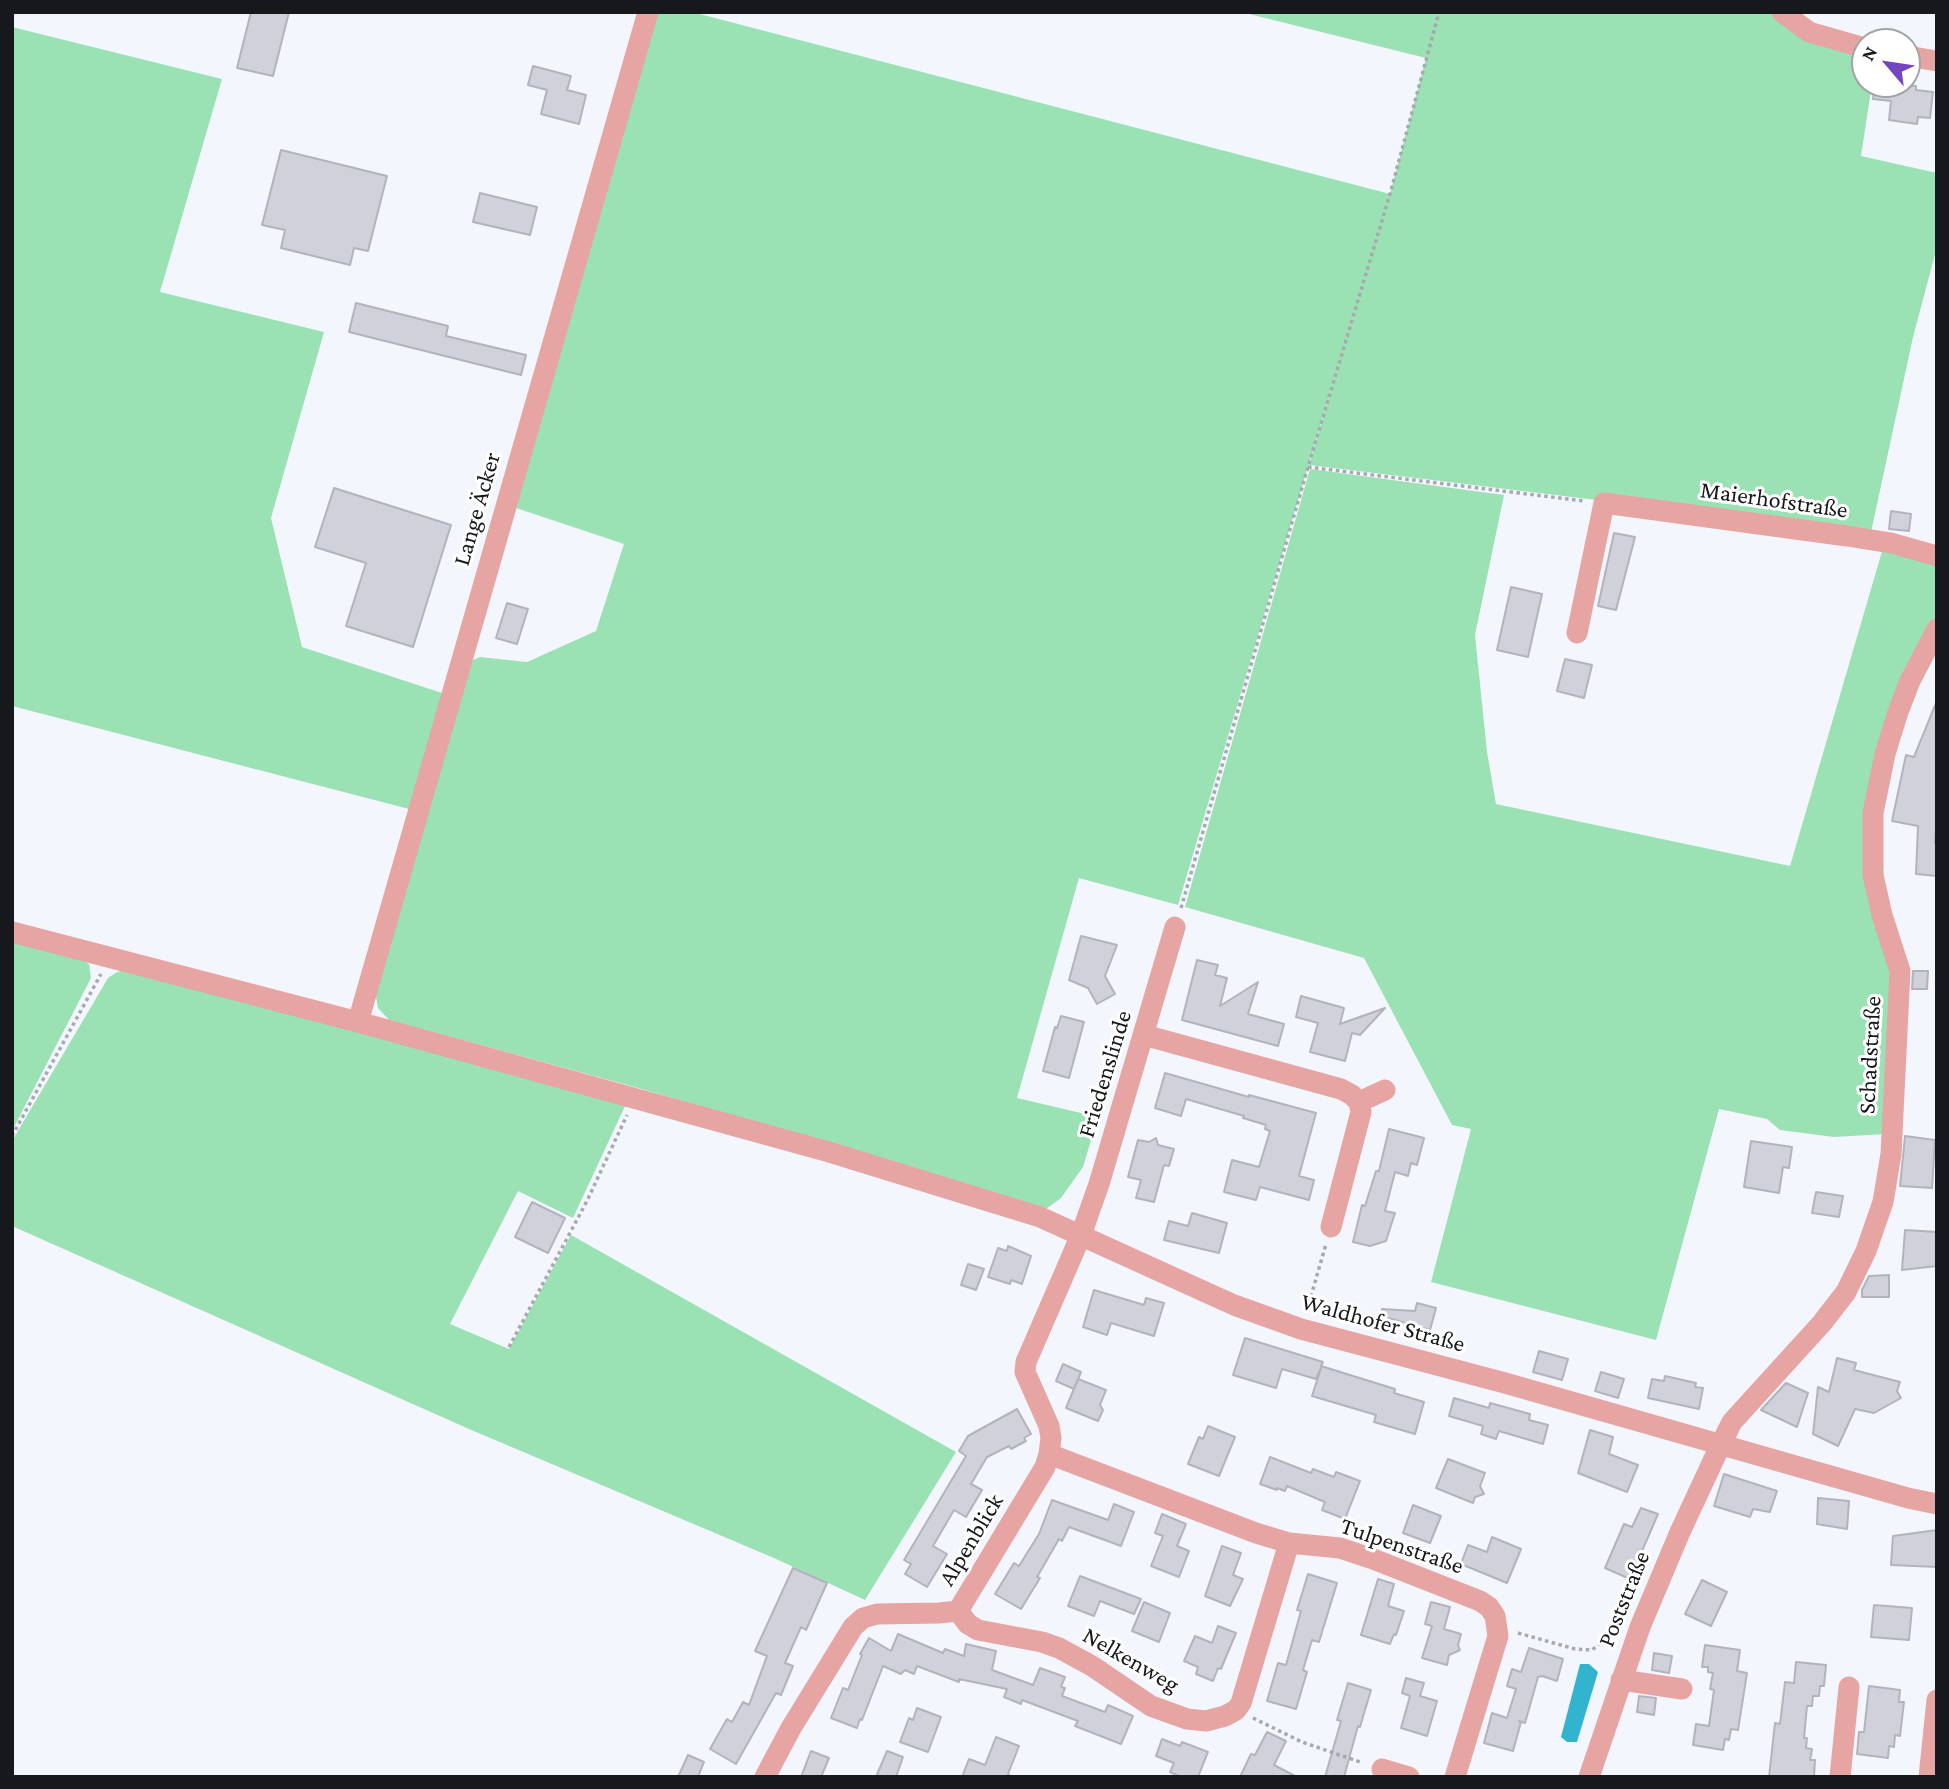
<!DOCTYPE html>
<meta charset="utf-8">
<style>
body{margin:0}
#map{position:relative;width:1949px;height:1789px;overflow:hidden;background:#f4f6fe;font-family:"Crimson Pro",serif}
canvas{display:block}
.frame{position:absolute;inset:0;border:14px solid #17181b;pointer-events:none}
.north{position:absolute;left:1851px;top:28px;width:70px;height:70px;box-sizing:border-box;background:#fff;border:2px solid #a2a3a4;border-radius:50%;rotate:299deg;font-size:19px;font-weight:700;line-height:28px;text-align:center;color:#17181b}
.north::after{content:'';display:block;margin:auto;width:24px;height:32px;background:#7246be;clip-path:polygon(50% 0,100% 100%,50% 72%,0 100%)}
</style>
<div id="map">
<canvas width="1949" height="1789"></canvas>
<div class="frame"></div>
<div class="north">N</div>
</div>
<script>
const c = document.querySelector('canvas').getContext('2d');
c.lineJoin = 'round';
function fill(path, color) { c.fillStyle = color; c.fill(path, 'evenodd'); }
const shape = rows => new Path2D(rows.map(r => 'M' + r).join(''));
function strokePath(path, color, width, dash) { c.strokeStyle = color; c.lineWidth = width; c.lineCap = dash ? 'butt' : 'round'; c.setLineDash(dash || []); c.stroke(path); }
function write(font, color, halo, rows, align = 'center') {
  c.font = font + ' "Crimson Pro",serif'; c.lineWidth = 6; c.setLineDash([]); c.textBaseline = 'middle'; c.strokeStyle = halo; c.fillStyle = color; for (const [text, x, y, turn = 0] of rows) {
    c.save(); c.translate(x, y); c.rotate((+turn || 0) * Math.PI / 180); c.textAlign = isNaN(turn) ? turn : align; if (halo) c.strokeText(text, 0, 0); c.fillText(text, 0, 0); c.restore();
  }
}
const green = shape([
 [654,12,692,12,1390,194,1426,58,1241,12,1770,12,1789,29,1865,56,1865,84,1872,84,1861,156,1937,173,1937,247,1913,337,1870,537,1605,501,1309,465,1344,345,1178,905,1079,878,1017,1098,1098,1117,1083,1167,1061,1198,1046,1209,642,1089,389,1020,378,1008,375,992,466,663,480,657,527,662,596,631,624,544,510,506],
 [12,27,222,79,160,292,324,332,271,518,302,647,445,694,413,810,12,706],
 [1310,469,1504,495,1475,635,1487,752,1496,804,1790,866,1883,548,1937,565,1937,617,1919,650,1873,783,1895,972,1886,1134,1834,1137,1780,1130,1767,1119,1719,1109,1656,1340,1431,1282,1471,1129,1452,1125,1364,958,1185,907],
 [12,938,78,955,89,964,91,978,12,1131],
 [129,969,626,1104,573,1218,518,1191,450,1324,509,1349,571,1235,956,1452,865,1600,774,1558,469,1429,12,1226,12,1141,108,978,117,972]
]);
const water = shape([
 [1580,1664,1589,1664,1598,1672,1577,1742,1567,1742,1561,1737]
]);
const building = shape([
 [251,12,289,12,273,76,237,68,251,12],
 [533,66,571,76,567,90,586,95,579,124,541,114,547,90,528,85,533,66],
 [1875,84,1916,86,1916,90,1933,92,1930,118,1918,117,1917,124,1889,120,1891,101,1873,99,1875,84],
 [281,150,387,176,368,251,354,248,350,265,281,248,285,230,262,225,281,150],
 [480,193,537,207,530,235,473,222,480,193],
 [356,303,448,326,446,336,526,355,521,375,349,332,356,303],
 [334,488,451,525,413,647,346,626,366,563,315,547,334,488],
 [1891,511,1911,514,1909,531,1889,529,1891,511],
 [1614,533,1635,537,1616,610,1598,606,1614,533],
 [1511,587,1542,594,1528,657,1497,650,1511,587],
 [507,603,528,609,517,644,496,638,507,603],
 [1565,659,1592,665,1584,698,1557,691,1565,659],
 [1936,703,1937,813,1935,843,1937,843,1937,876,1916,874,1918,826,1892,821,1906,755,1914,757,1936,703],
 [1081,936,1117,945,1105,976,1115,994,1097,1004,1088,988,1069,980,1081,936],
 [1197,960,1218,965,1215,975,1227,978,1220,1006,1258,982,1248,1014,1284,1024,1278,1046,1182,1020,1197,960],
 [1913,971,1928,971,1927,989,1912,989,1913,971],
 [1301,996,1344,1008,1340,1024,1385,1008,1360,1035,1352,1033,1345,1061,1310,1052,1318,1023,1296,1017,1301,996],
 [1061,1016,1084,1022,1069,1078,1043,1071,1055,1027,1057,1028,1061,1016],
 [1165,1073,1249,1097,1249,1095,1316,1113,1299,1176,1314,1180,1309,1200,1260,1187,1256,1200,1224,1192,1232,1160,1259,1167,1270,1131,1265,1129,1266,1125,1243,1118,1244,1116,1186,1099,1181,1116,1155,1108,1165,1073],
 [1389,1129,1424,1138,1417,1165,1411,1163,1408,1176,1395,1172,1385,1211,1395,1213,1386,1241,1370,1246,1353,1242,1362,1205,1365,1206,1376,1171,1379,1171,1389,1129],
 [1905,1136,1935,1140,1932,1188,1900,1186,1905,1136],
 [1156,1138,1158,1145,1174,1149,1169,1166,1164,1165,1154,1202,1136,1198,1141,1180,1128,1177,1138,1140,1149,1142,1156,1138],
 [1751,1141,1792,1147,1789,1168,1783,1167,1779,1193,1744,1187,1751,1141],
 [1816,1192,1843,1196,1839,1217,1812,1213,1816,1192],
 [532,1202,565,1218,548,1253,515,1237,532,1202],
 [1192,1213,1227,1223,1219,1253,1164,1240,1169,1221,1188,1226,1192,1213],
 [1905,1230,1937,1232,1937,1266,1902,1270,1905,1230],
 [1008,1246,1031,1256,1022,1284,1011,1280,1010,1284,988,1277,998,1248,1007,1251,1008,1246],
 [968,1264,984,1269,976,1290,961,1285,968,1264],
 [1889,1275,1889,1297,1862,1297,1862,1290,1869,1276,1889,1275],
 [1094,1290,1144,1305,1146,1298,1164,1303,1154,1336,1111,1323,1107,1335,1083,1327,1094,1290],
 [1417,1303,1436,1308,1430,1330,1381,1316,1382,1309,1415,1311,1417,1303],
 [1245,1338,1323,1362,1321,1366,1395,1389,1394,1393,1424,1402,1415,1434,1374,1422,1376,1415,1312,1396,1321,1368,1316,1379,1282,1369,1276,1388,1233,1375,1245,1338],
 [1539,1351,1568,1359,1562,1380,1533,1372,1539,1351],
 [1837,1358,1856,1363,1854,1370,1900,1382,1897,1391,1901,1398,1874,1413,1855,1409,1838,1446,1813,1434,1818,1387,1829,1392,1837,1358],
 [1063,1364,1081,1372,1074,1389,1056,1381,1063,1364],
 [1601,1372,1624,1379,1618,1398,1595,1391,1601,1372],
 [1665,1376,1696,1383,1695,1387,1703,1388,1699,1409,1648,1398,1652,1379,1664,1381,1665,1376],
 [1078,1379,1106,1390,1100,1405,1103,1410,1098,1421,1066,1408,1078,1379],
 [1786,1383,1808,1393,1797,1427,1761,1410,1786,1383],
 [1454,1398,1489,1408,1490,1403,1530,1414,1529,1420,1548,1425,1543,1444,1499,1431,1496,1439,1481,1434,1483,1426,1449,1416,1454,1398],
 [1017,1409,1031,1434,1024,1438,1026,1441,1011,1449,1009,1446,987,1457,971,1484,982,1490,966,1517,954,1510,933,1546,947,1554,927,1587,905,1574,911,1564,904,1560,966,1456,959,1451,968,1436,1017,1409],
 [1208,1426,1235,1437,1219,1476,1188,1464,1199,1437,1203,1439,1208,1426],
 [1590,1430,1613,1437,1609,1454,1638,1465,1627,1492,1578,1473,1590,1430],
 [1270,1457,1311,1473,1313,1469,1334,1477,1336,1472,1360,1481,1345,1519,1322,1510,1325,1502,1287,1486,1285,1491,1277,1488,1277,1490,1260,1484,1270,1457],
 [1448,1459,1485,1473,1480,1486,1484,1494,1475,1497,1473,1503,1436,1488,1448,1459],
 [1724,1474,1777,1491,1770,1512,1753,1509,1750,1517,1714,1506,1724,1474],
 [1818,1498,1849,1501,1847,1529,1817,1524,1818,1498],
 [1052,1500,1108,1520,1114,1504,1134,1512,1121,1546,1069,1527,1062,1541,1059,1539,1037,1577,1040,1578,1021,1609,995,1594,1014,1563,1019,1566,1039,1534,1052,1500],
 [1413,1505,1441,1516,1430,1543,1403,1533,1413,1505],
 [1641,1508,1658,1514,1630,1579,1605,1568,1624,1524,1632,1527,1641,1508],
 [1162,1514,1186,1524,1177,1546,1189,1551,1179,1577,1151,1566,1163,1536,1155,1533,1162,1514],
 [1937,1530,1937,1567,1891,1565,1893,1536,1937,1530],
 [1492,1537,1521,1549,1507,1583,1461,1564,1468,1545,1487,1552,1492,1537],
 [1222,1546,1241,1553,1233,1575,1243,1579,1230,1606,1205,1596,1222,1546],
 [793,1568,827,1583,806,1630,801,1627,785,1663,793,1666,781,1695,776,1693,736,1764,710,1749,727,1719,732,1722,743,1702,749,1705,767,1656,755,1651,793,1568],
 [1308,1574,1337,1583,1319,1642,1312,1640,1303,1670,1307,1672,1296,1709,1267,1701,1278,1663,1286,1665,1301,1611,1297,1610,1308,1574],
 [1080,1576,1141,1599,1134,1614,1100,1601,1094,1616,1068,1606,1080,1576],
 [1378,1579,1394,1584,1388,1606,1404,1611,1396,1635,1394,1634,1390,1644,1361,1635,1378,1579],
 [1702,1580,1727,1592,1711,1626,1685,1614,1702,1580],
 [1144,1602,1170,1613,1159,1642,1132,1631,1144,1602],
 [1431,1602,1450,1607,1444,1629,1461,1634,1458,1645,1460,1650,1449,1655,1447,1665,1422,1658,1432,1626,1425,1624,1431,1602],
 [1874,1605,1912,1608,1909,1640,1871,1637,1874,1605],
 [1218,1626,1236,1633,1221,1669,1218,1668,1213,1681,1196,1674,1198,1667,1184,1661,1195,1636,1212,1643,1218,1626],
 [898,1634,943,1653,945,1649,964,1656,966,1644,996,1651,992,1670,1033,1685,1040,1668,1065,1677,1061,1687,1065,1688,1062,1696,1105,1712,1108,1705,1133,1716,1121,1744,1075,1726,1078,1721,1022,1700,1021,1704,1004,1697,1007,1689,959,1679,959,1682,917,1666,914,1674,905,1670,901,1674,883,1666,862,1720,860,1719,857,1728,831,1718,843,1688,848,1690,862,1655,860,1654,869,1638,891,1651,898,1634],
 [1705,1645,1740,1650,1737,1671,1747,1673,1738,1730,1731,1729,1729,1740,1725,1739,1723,1750,1693,1745,1696,1724,1709,1726,1714,1690,1710,1689,1713,1673,1708,1672,1708,1667,1702,1667,1705,1645],
 [1529,1648,1563,1659,1557,1681,1542,1676,1538,1677,1525,1723,1519,1721,1521,1722,1513,1751,1484,1743,1492,1713,1507,1718,1516,1689,1507,1686,1512,1669,1521,1672,1529,1648],
 [1654,1653,1672,1656,1669,1673,1652,1670,1654,1653],
 [1796,1662,1826,1665,1824,1686,1820,1686,1819,1696,1813,1696,1812,1706,1807,1706,1804,1738,1807,1738,1806,1748,1812,1749,1810,1760,1815,1760,1814,1777,1769,1777,1775,1723,1780,1724,1785,1682,1794,1683,1796,1662],
 [1406,1678,1424,1683,1420,1696,1437,1701,1427,1736,1401,1728,1410,1696,1402,1693,1406,1678],
 [1348,1683,1371,1690,1360,1727,1358,1726,1344,1777,1325,1777,1341,1721,1337,1720,1348,1683],
 [1869,1686,1900,1690,1899,1702,1904,1702,1900,1736,1895,1735,1894,1747,1889,1746,1888,1758,1857,1754,1859,1732,1864,1732,1869,1686],
 [1639,1696,1656,1698,1654,1715,1637,1712,1639,1696],
 [917,1708,941,1717,928,1752,900,1742,909,1718,913,1720,917,1708],
 [1267,1732,1286,1741,1274,1765,1297,1777,1240,1777,1251,1754,1255,1755,1267,1732],
 [996,1737,1019,1746,1008,1774,1012,1777,962,1777,969,1759,985,1765,996,1737],
 [1162,1739,1180,1746,1182,1742,1208,1752,1198,1777,1181,1777,1170,1772,1174,1763,1156,1756,1162,1739],
 [811,1751,829,1758,821,1777,801,1777,811,1751],
 [887,1751,903,1757,896,1777,876,1777,887,1751],
 [688,1755,704,1762,698,1777,678,1777,688,1755]
]);
const path = shape([
 [1308,467,1584,501],
 [1181,908,1308,467,1390,194,1439,12],
 [12,1136,101,974],
 [1307,1310,1326,1244],
 [509,1347,587,1201,627,1115],
 [1518,1633,1575,1649,1592,1650,1616,1630],
 [1253,1718,1302,1742,1363,1763]
]);
const minor = shape([
 [1782,12,1809,32,1865,48],
 [1907,56,1937,61],
 [1577,633,1604,503,1847,536,1891,543,1937,556],
 [12,932,358,1022,829,1152,1040,1217,1234,1305,1301,1329,1505,1383,1908,1498,1937,1504],
 [358,1022,648,12],
 [1144,1035,1341,1089,1352,1095,1359,1102,1361,1112,1331,1227],
 [1359,1102,1385,1090],
 [1049,1454,1256,1533,1289,1543,1340,1548,1373,1559,1480,1601,1489,1607,1495,1616,1498,1636,1455,1777],
 [958,1611,968,1624,978,1630,1042,1642,1059,1648,1092,1666,1151,1706,1187,1719,1206,1721,1225,1716,1236,1710,1241,1703,1289,1543],
 [1621,1680,1682,1689],
 [1382,1769,1409,1777],
 [765,1777,791,1728,853,1627,863,1618,877,1614,939,1613,958,1611,1045,1467,1049,1454,1051,1438,1049,1426,1025,1372,1026,1362,1081,1235,1099,1184,1175,927],
 [1589,1777,1640,1627,1680,1532,1720,1446,1732,1422,1822,1323,1846,1292,1866,1251,1883,1202,1891,1154,1900,971,1882,915,1873,875,1873,813,1885,754,1898,712,1910,681,1937,629],
 [1840,1777,1849,1687],
 [1929,1777,1937,1700]
]);
const streetNames = [
 ["Maierhofstraße",1774,500,8],
 ["Lange Äcker",477,509,-74],
 ["Schadstraße",1870,1055,-87],
 ["Friedenslinde",1105,1074,-73],
 ["Waldhofer Straße",1383,1323,15],
 ["Alpenblick",971,1540,-59],
 ["Tulpenstraße",1402,1546,19],
 ["Poststraße",1624,1599,-68],
 ["Nelkenweg",1131,1660,30]
];
fill(green, '#9ae2b4');
fill(water, '#32b3ce');
fill(building, '#d0d1db');
strokePath(building, '#b2b3bd', 2);
strokePath(path, '#a7a9af', 3.5, [3.5, 3.5]);
strokePath(minor, '#e6a5a2', 21);
write('24px', '#17181b', '#fff', streetNames);
</script>
